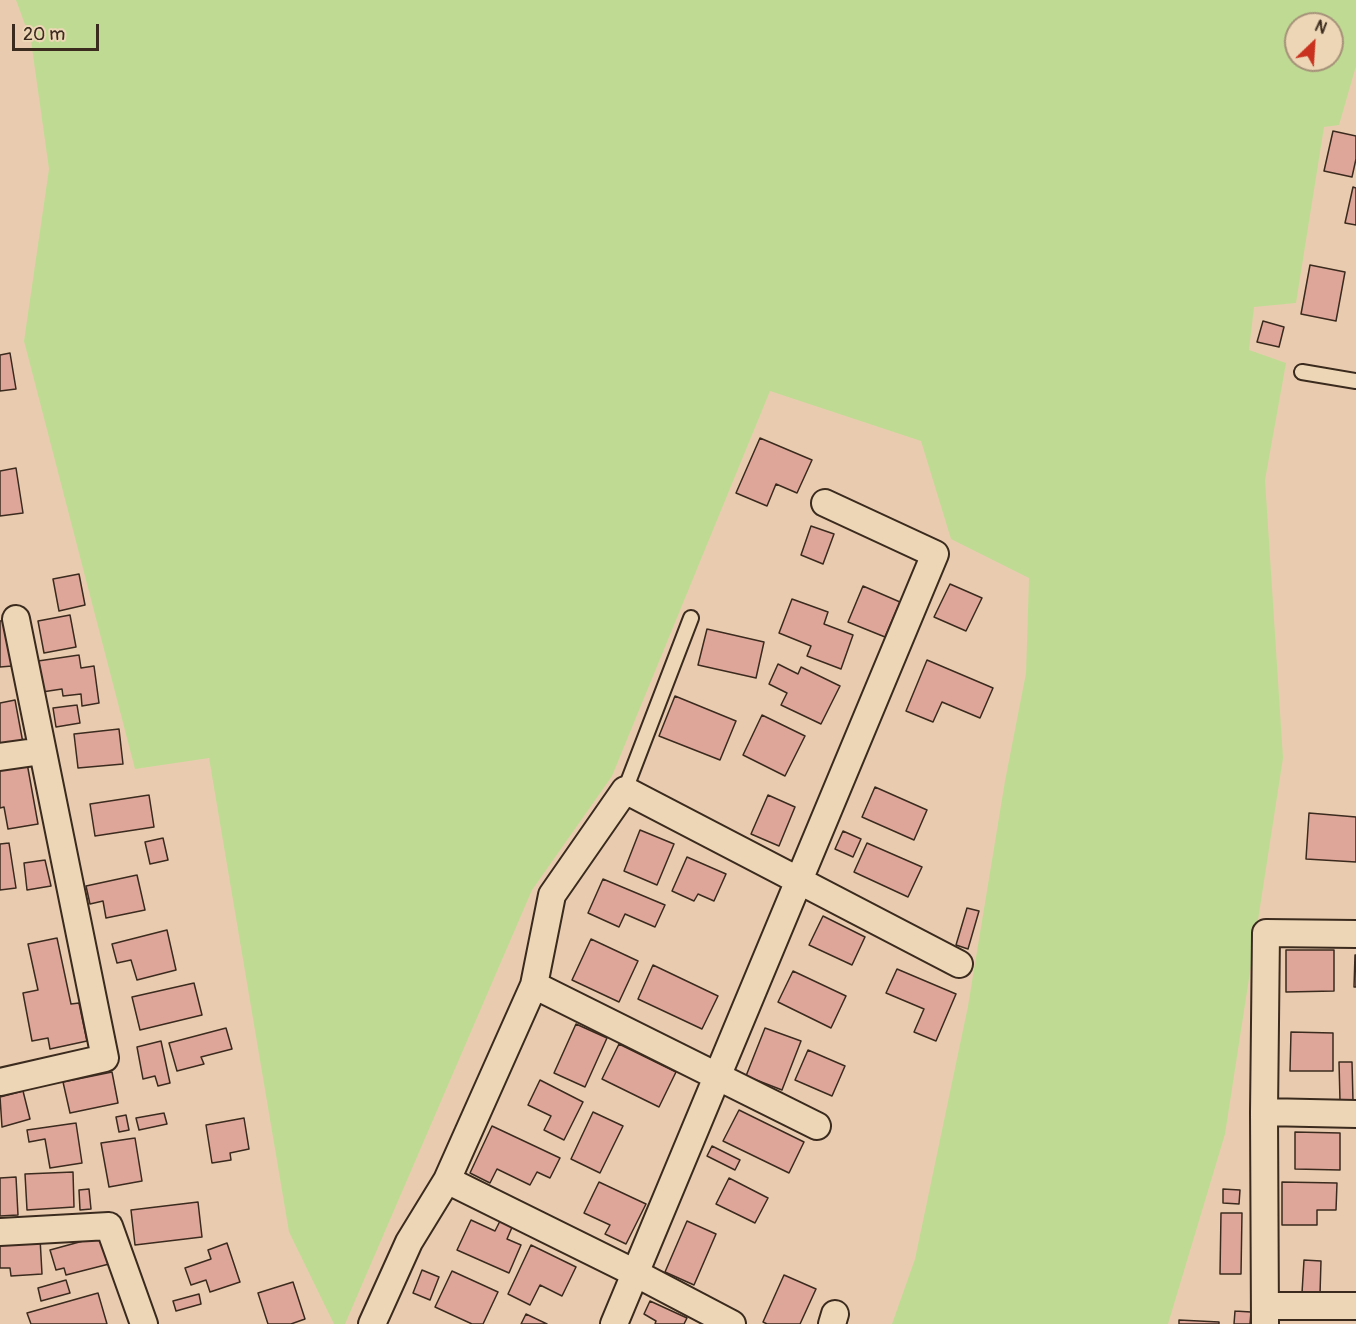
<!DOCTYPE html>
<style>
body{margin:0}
#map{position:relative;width:1356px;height:1324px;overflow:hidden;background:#e9ccaf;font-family:Pangolin,sans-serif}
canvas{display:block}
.north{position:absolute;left:1284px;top:12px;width:60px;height:60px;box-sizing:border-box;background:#ecd6b5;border:2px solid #a59179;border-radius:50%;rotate:25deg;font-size:16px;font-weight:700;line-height:24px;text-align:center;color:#3b2a1e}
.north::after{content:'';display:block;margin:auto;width:21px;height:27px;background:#c8321e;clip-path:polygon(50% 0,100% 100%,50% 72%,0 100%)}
.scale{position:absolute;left:12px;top:24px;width:87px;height:27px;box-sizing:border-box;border:3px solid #3b2a1e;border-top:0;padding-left:8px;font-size:18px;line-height:21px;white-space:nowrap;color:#3b2a1e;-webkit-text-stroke:4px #ecd6b5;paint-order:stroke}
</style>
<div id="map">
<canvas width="1356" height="1324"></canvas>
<div class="north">N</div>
<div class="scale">20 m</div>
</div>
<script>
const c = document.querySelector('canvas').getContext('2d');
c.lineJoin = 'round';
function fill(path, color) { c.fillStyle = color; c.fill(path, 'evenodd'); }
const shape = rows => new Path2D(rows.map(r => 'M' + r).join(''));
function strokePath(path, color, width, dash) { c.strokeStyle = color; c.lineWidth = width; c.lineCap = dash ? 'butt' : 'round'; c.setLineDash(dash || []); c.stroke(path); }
const green = shape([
 [16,0,1356,0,1356,66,1339,125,1324,127,1296,303,1254,307,1249,350,1286,363,1265,480,1283,758,1225,1134,1168,1324,892,1324,915,1259,968,1006,1005,781,1026,673,1029,578,951,539,921,441,770,391,612,776,532,890,345,1324,334,1324,289,1232,209,758,135,769,24,341,49,169,31,41],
 [1296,24,1332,24,1332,60,1296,60]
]);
const building = shape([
 [1333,131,1356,136,1356,159,1352,177,1324,171,1333,131],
 [1353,187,1356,188,1356,225,1345,223,1353,187],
 [1310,265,1345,272,1336,321,1301,314,1310,265],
 [1263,321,1284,327,1279,347,1257,342,1263,321],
 [10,353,16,389,0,391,0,355,10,353],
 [760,438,812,460,797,493,776,484,767,506,736,493,760,438],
 [16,468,23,513,0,516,0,471,16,468],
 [811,526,834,534,823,564,801,555,811,526],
 [79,574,85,605,59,611,53,579,79,574],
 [950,584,982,598,966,631,934,617,950,584],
 [863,586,900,602,885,637,848,622,863,586],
 [792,599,828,612,824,624,853,635,841,669,807,656,811,646,779,633,792,599],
 [70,615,76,647,44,653,38,621,70,615],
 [6,620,12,666,0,667,0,621,6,620],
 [707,629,764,642,756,678,698,665,707,629],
 [79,655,81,668,94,666,99,703,82,706,81,694,63,696,62,689,42,692,38,661,79,655],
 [927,660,993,688,980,718,942,702,933,722,906,711,927,660],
 [778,664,798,674,801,667,840,686,821,724,781,705,787,693,769,684,778,664],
 [675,696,736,721,720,760,659,736,675,696],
 [15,700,23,743,0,747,0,703,15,700],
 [77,705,80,723,56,727,53,708,77,705],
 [762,715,805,736,785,776,743,755,762,715],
 [119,729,123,764,78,768,74,734,119,729],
 [27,763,38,824,8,829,4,807,0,808,0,768,27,763],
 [875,787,927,810,914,840,862,817,875,787],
 [149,795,154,827,95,836,90,804,149,795],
 [768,795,795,807,779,846,751,834,768,795],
 [1309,813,1356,817,1356,862,1306,859,1309,813],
 [640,830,674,844,657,885,624,871,640,830],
 [843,831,861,839,853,857,835,849,843,831],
 [163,838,168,860,150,864,145,842,163,838],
 [9,843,16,888,0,890,0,844,9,843],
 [867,843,922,867,908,897,854,872,867,843],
 [687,857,726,874,714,901,698,894,694,901,672,891,687,857],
 [45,860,51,886,27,890,24,863,45,860],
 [137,875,145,910,106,918,103,901,90,904,86,886,137,875],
 [603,879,665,905,655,927,625,914,619,927,588,913,603,879],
 [967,908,979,911,968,949,956,945,967,908],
 [823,916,865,937,852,965,809,945,823,916],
 [167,930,176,970,137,980,131,960,117,963,112,944,167,930],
 [57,938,71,1004,79,1003,87,1041,50,1049,48,1038,32,1041,23,993,38,990,28,944,57,938],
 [591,939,638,961,619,1002,572,980,591,939],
 [1286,950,1334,950,1334,991,1286,992,1286,950],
 [1355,955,1356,955,1356,987,1354,987,1355,955],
 [653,965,718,996,702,1029,638,999,653,965],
 [897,969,956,994,936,1041,914,1032,924,1009,886,993,897,969],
 [793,971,846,996,831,1028,778,1002,793,971],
 [194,983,202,1015,140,1030,132,997,194,983],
 [576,1024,607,1038,585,1087,554,1073,576,1024],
 [226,1028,232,1049,201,1057,204,1064,177,1071,169,1043,226,1028],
 [765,1028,801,1041,782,1090,746,1076,765,1028],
 [1291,1032,1333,1033,1333,1071,1290,1071,1291,1032],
 [161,1041,170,1083,158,1086,155,1076,143,1079,137,1047,161,1041],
 [619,1044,676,1072,659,1107,602,1079,619,1044],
 [808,1050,845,1066,832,1096,795,1080,808,1050],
 [1339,1062,1352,1062,1353,1101,1340,1101,1339,1062],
 [112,1072,118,1103,70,1113,63,1082,112,1072],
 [540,1080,583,1102,564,1140,544,1130,551,1116,528,1105,540,1080],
 [23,1091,30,1119,2,1127,0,1097,23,1091],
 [739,1110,804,1142,789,1173,723,1141,739,1110],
 [593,1112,623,1126,600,1173,571,1159,593,1112],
 [164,1113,167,1124,139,1130,136,1118,164,1113],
 [126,1115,129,1130,119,1132,116,1117,126,1115],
 [244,1118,249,1149,230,1153,231,1160,212,1163,206,1125,244,1118],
 [76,1123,82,1163,50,1168,45,1139,29,1142,27,1130,76,1123],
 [492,1126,560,1158,550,1178,537,1172,530,1185,497,1169,490,1183,470,1173,492,1126],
 [1295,1132,1340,1133,1340,1170,1295,1169,1295,1132],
 [135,1138,142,1181,109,1187,101,1143,135,1138],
 [712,1146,740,1160,735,1170,707,1156,712,1146],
 [73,1172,74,1207,27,1210,25,1174,73,1172],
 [16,1177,18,1215,0,1216,0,1178,16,1177],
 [729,1178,768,1198,755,1223,716,1204,729,1178],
 [599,1182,646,1204,626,1244,605,1234,610,1225,584,1213,599,1182],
 [1282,1182,1337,1183,1336,1210,1317,1210,1317,1225,1282,1225,1282,1182],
 [89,1189,91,1209,80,1210,79,1190,89,1189],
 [1223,1189,1240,1190,1239,1204,1223,1203,1223,1189],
 [198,1202,202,1237,135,1245,131,1210,198,1202],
 [1221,1213,1242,1213,1241,1274,1220,1274,1221,1213],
 [501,1219,513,1225,507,1239,521,1245,509,1273,457,1250,471,1220,495,1231,501,1219],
 [687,1221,716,1234,694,1285,665,1272,687,1221],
 [105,1235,113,1263,66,1275,64,1268,56,1270,50,1250,105,1235],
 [40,1238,42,1274,11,1276,10,1268,0,1268,0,1241,40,1238],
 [227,1243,240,1282,210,1292,206,1280,191,1285,185,1268,211,1259,208,1250,227,1243],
 [531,1245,576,1267,562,1296,540,1285,530,1305,508,1294,531,1245],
 [1304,1260,1321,1261,1320,1294,1302,1293,1304,1260],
 [422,1270,439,1277,430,1300,413,1293,422,1270],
 [452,1271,498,1292,483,1324,472,1324,435,1307,452,1271],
 [784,1275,816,1289,800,1324,767,1324,763,1322,784,1275],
 [66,1280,70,1293,41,1301,38,1288,66,1280],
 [293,1282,305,1319,291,1324,268,1324,258,1293,293,1282],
 [98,1293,107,1324,31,1324,27,1313,98,1293],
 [199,1294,201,1304,176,1311,173,1301,199,1294],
 [650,1301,687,1318,684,1324,655,1324,656,1321,644,1314,650,1301],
 [1235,1311,1251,1312,1250,1324,1234,1324,1235,1311],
 [526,1314,547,1324,521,1324,526,1314],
 [1179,1320,1219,1322,1219,1324,1179,1324,1179,1320]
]);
const service = shape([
 [1302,372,1356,381],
 [625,790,691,618]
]);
const minor = shape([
 [0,757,42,751],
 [534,985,817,1126],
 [0,1082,105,1058,16,619],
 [1264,1112,1266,933,1356,934],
 [447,1180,635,1273,732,1324],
 [0,1232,109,1226,144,1324],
 [1265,1306,1356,1306],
 [372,1324,409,1242,447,1180,534,985,552,895,625,790,959,964],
 [614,1324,935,554,825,503],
 [832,1324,835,1314],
 [1265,1324,1264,1112,1356,1114]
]);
fill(green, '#bfdb93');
fill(building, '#dea599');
strokePath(building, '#3b2a1e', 1.5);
strokePath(service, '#3b2a1e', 18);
strokePath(minor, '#3b2a1e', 30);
strokePath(service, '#ecd6b5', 14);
strokePath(minor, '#ecd6b5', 26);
</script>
